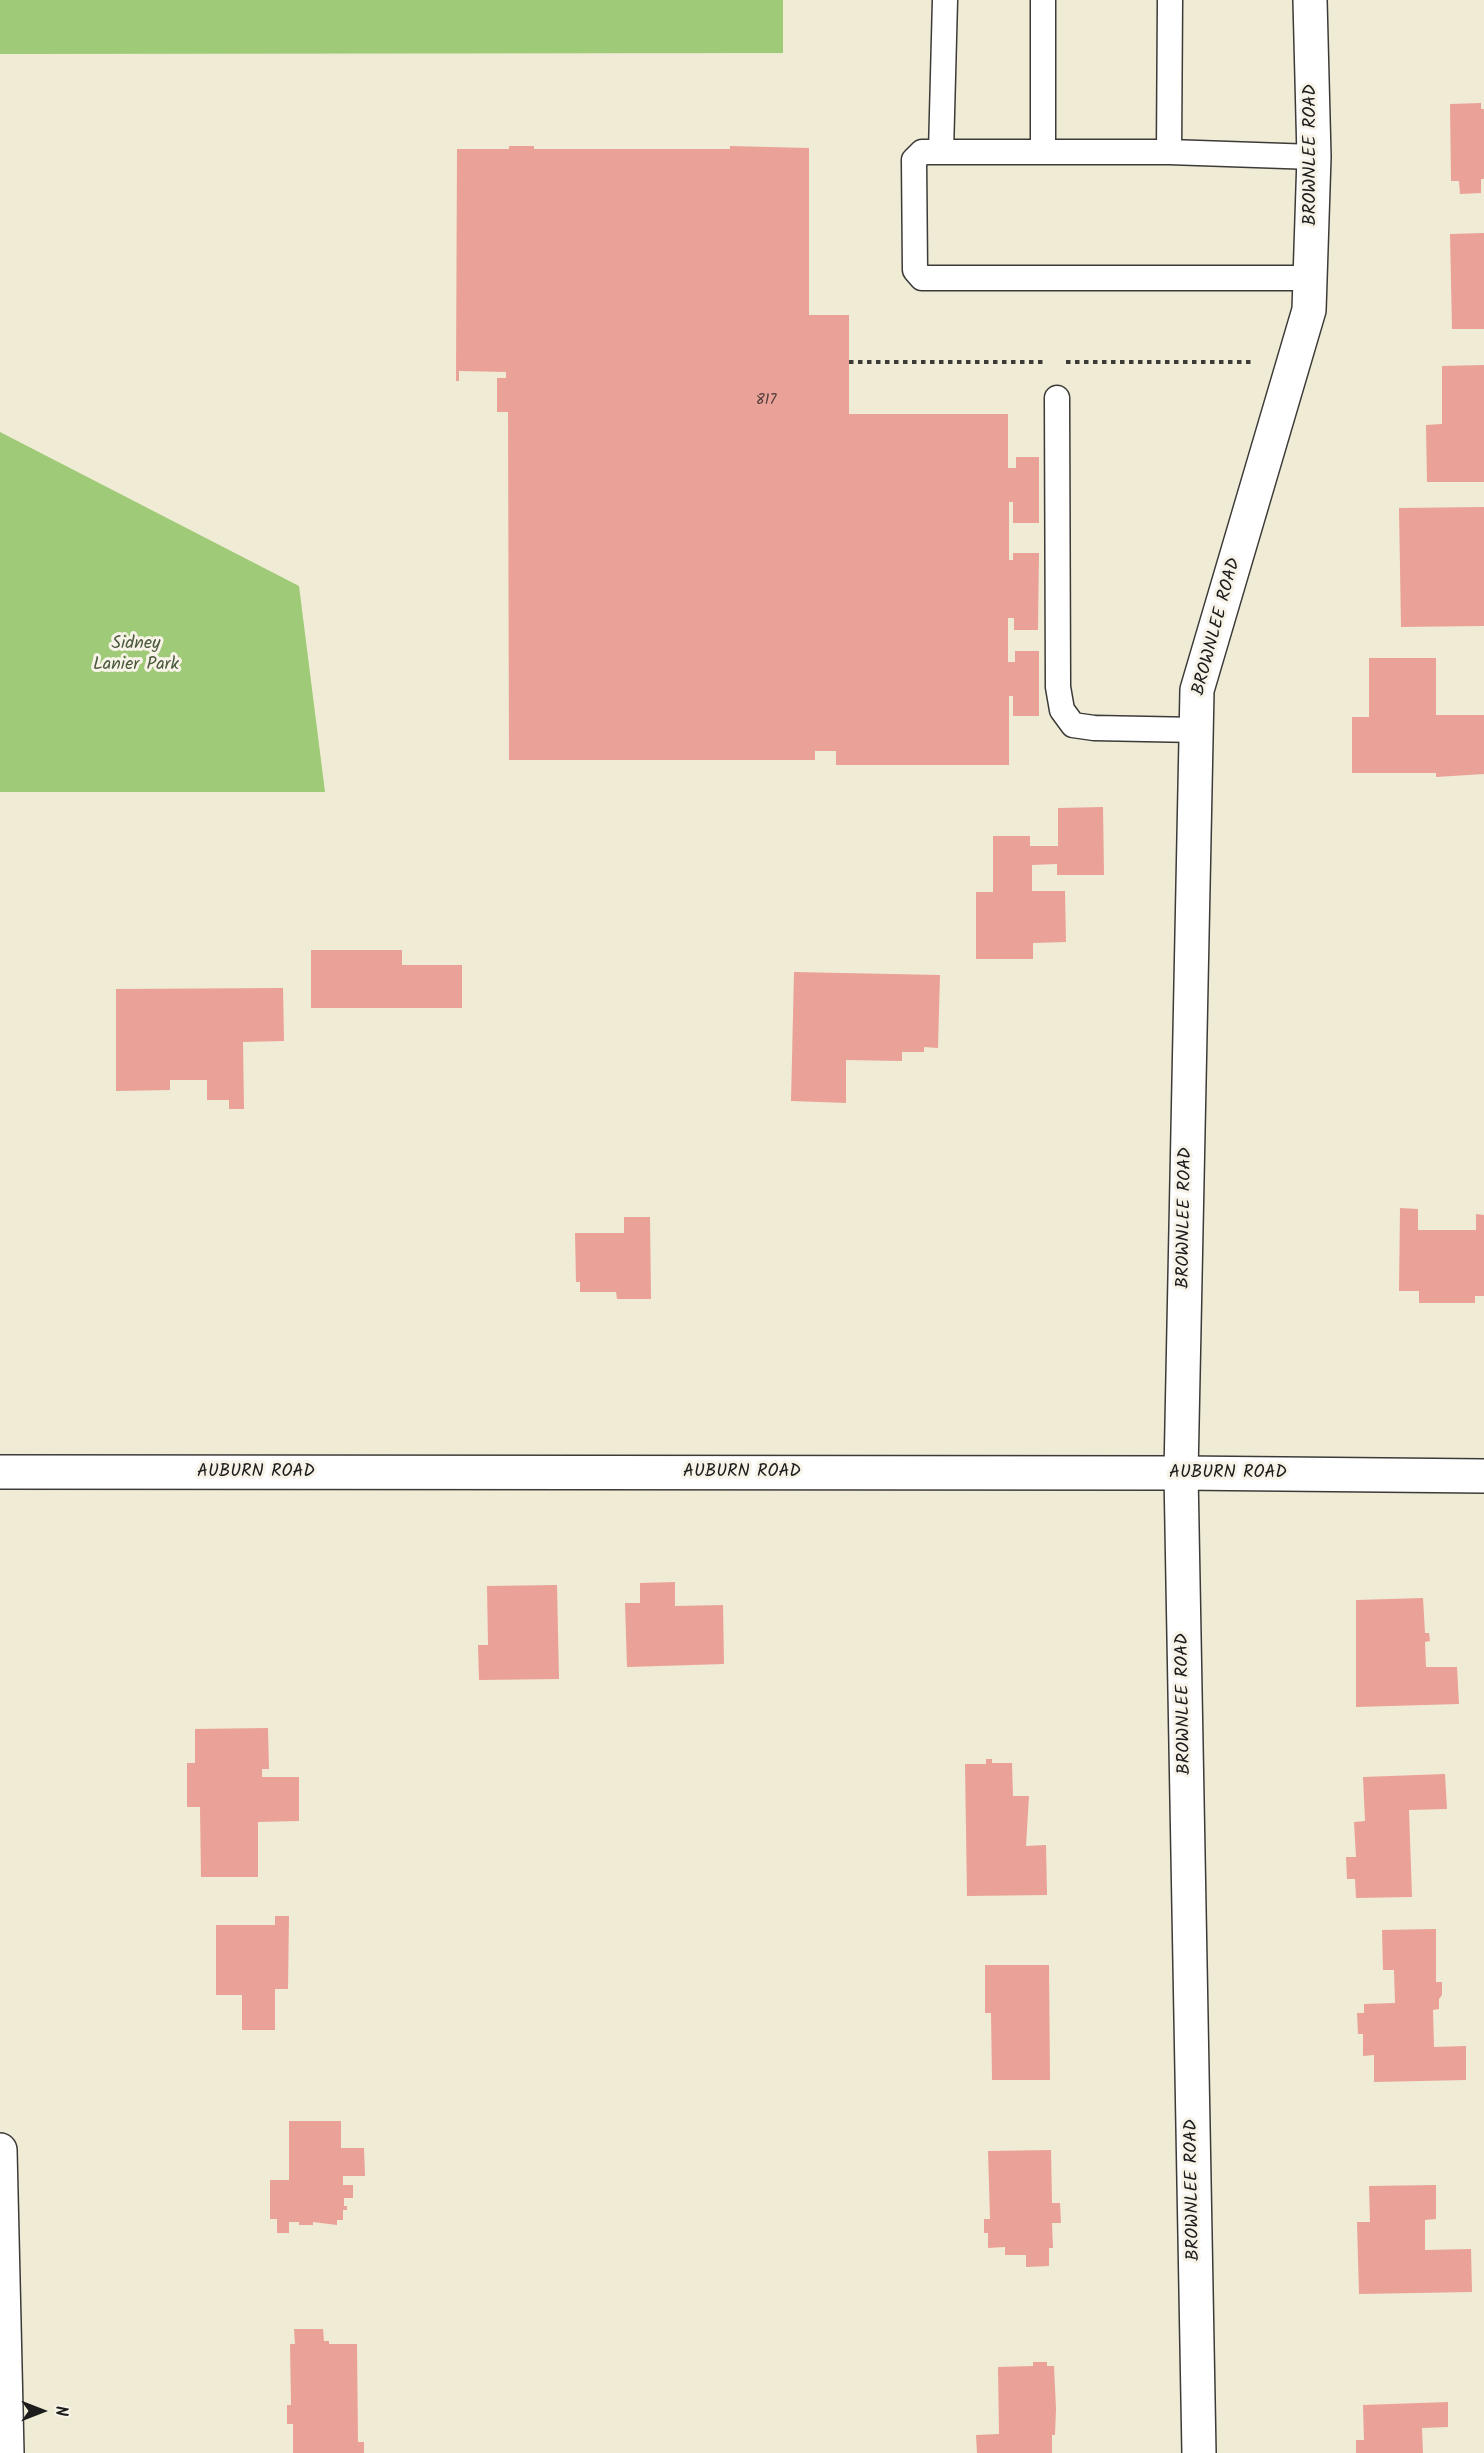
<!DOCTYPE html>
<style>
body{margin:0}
#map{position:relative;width:1484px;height:2453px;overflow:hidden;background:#f0ebd5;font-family:Kalam,sans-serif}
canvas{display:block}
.north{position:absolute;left:12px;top:2381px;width:60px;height:60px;-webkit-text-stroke:4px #f7f3e8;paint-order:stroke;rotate:90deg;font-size:16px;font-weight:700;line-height:24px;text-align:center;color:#1c1c1c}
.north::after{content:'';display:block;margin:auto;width:21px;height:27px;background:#1c1c1c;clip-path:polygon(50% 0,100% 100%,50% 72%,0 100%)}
</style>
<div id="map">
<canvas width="1484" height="2453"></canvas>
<div class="north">N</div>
</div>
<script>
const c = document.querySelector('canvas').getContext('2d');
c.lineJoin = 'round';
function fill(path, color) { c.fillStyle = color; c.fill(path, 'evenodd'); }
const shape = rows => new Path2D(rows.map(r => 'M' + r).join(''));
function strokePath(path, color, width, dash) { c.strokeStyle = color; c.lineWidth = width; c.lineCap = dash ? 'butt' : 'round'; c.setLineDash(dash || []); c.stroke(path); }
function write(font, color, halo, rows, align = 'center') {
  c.font = font + ' Kalam,sans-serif'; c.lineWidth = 6; c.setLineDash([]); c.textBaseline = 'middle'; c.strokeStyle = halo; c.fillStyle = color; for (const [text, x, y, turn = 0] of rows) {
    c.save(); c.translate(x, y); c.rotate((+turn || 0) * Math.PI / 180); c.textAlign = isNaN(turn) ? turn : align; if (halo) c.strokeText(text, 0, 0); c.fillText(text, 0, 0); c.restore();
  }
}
const green = shape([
 [0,0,783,0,783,53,0,54],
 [0,432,299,586,325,792,0,792]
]);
const building = shape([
 [1481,103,1481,109,1484,109,1484,179,1481,179,1481,193,1460,194,1459,181,1451,181,1450,104],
 [509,146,534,146,534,149,730,149,730,146,809,148,809,315,849,315,849,414,1008,414,1008,468,1016,468,1016,457,1039,457,1039,523,1013,523,1013,502,1009,502,1009,560,1013,560,1013,553,1039,553,1038,630,1014,630,1014,618,1008,618,1008,662,1015,662,1015,651,1039,651,1039,716,1013,716,1013,696,1009,696,1009,765,836,765,836,751,815,751,815,760,509,760,508,412,497,412,497,378,506,378,506,372,459,371,459,381,456,381,457,149,509,149],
 [1484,233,1484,329,1452,329,1450,234],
 [1484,365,1484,482,1427,482,1426,425,1442,424,1442,366],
 [1484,507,1484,626,1401,627,1399,508],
 [1369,658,1436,658,1436,715,1484,715,1484,774,1436,777,1436,773,1352,773,1352,717,1369,717],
 [1103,807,1104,875,1057,875,1057,864,1032,865,1032,891,1065,891,1066,942,1033,943,1033,959,976,959,976,892,993,892,993,836,1030,836,1030,846,1058,846,1058,808],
 [311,950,402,950,402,965,462,965,462,1008,311,1008],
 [794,972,940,975,938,1048,924,1047,924,1052,902,1052,902,1061,846,1060,846,1103,791,1101],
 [283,988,284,1041,243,1042,244,1109,229,1109,229,1100,207,1100,207,1080,170,1080,170,1090,116,1091,116,989],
 [1400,1208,1418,1209,1418,1230,1476,1230,1476,1214,1484,1215,1484,1296,1475,1296,1475,1303,1419,1303,1419,1291,1399,1291],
 [624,1217,650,1217,651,1299,617,1299,616,1292,580,1292,580,1282,576,1282,575,1233,624,1233],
 [675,1582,675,1606,723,1605,724,1664,627,1667,625,1603,640,1603,640,1583],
 [557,1585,559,1679,479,1680,478,1645,488,1645,487,1586],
 [1423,1598,1425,1633,1429,1633,1430,1641,1425,1642,1426,1667,1457,1667,1459,1704,1356,1707,1356,1600],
 [268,1728,269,1769,262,1769,262,1777,299,1777,299,1821,258,1822,258,1877,201,1877,200,1807,187,1807,187,1763,195,1763,195,1729],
 [986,1759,992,1759,992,1763,1012,1763,1013,1796,1029,1796,1026,1846,1046,1845,1047,1895,967,1896,965,1764,986,1764],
 [1445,1774,1447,1809,1409,1810,1412,1897,1356,1898,1355,1879,1347,1879,1346,1857,1356,1857,1354,1822,1365,1821,1363,1777],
 [275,1916,289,1916,288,1989,275,1989,275,2030,242,2030,242,1995,216,1995,216,1925,275,1925],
 [1436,1929,1436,1982,1442,1982,1442,1995,1439,1999,1439,2009,1433,2010,1434,2047,1466,2046,1466,2080,1374,2082,1374,2055,1363,2056,1363,2034,1358,2034,1357,2013,1364,2013,1364,2004,1395,2003,1394,1970,1383,1970,1382,1930],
 [985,1965,1049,1965,1050,2080,992,2080,991,2013,985,2013],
 [289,2121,341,2121,341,2148,364,2148,365,2176,343,2176,343,2185,353,2185,353,2198,344,2198,344,2206,347,2206,347,2210,343,2210,343,2220,337,2220,337,2225,313,2222,313,2225,299,2225,299,2222,289,2222,289,2233,277,2233,277,2219,270,2219,270,2180,289,2180],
 [1051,2150,1052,2203,1060,2203,1061,2223,1052,2223,1053,2248,1049,2248,1049,2266,1026,2267,1026,2255,1005,2255,1005,2247,988,2248,988,2233,984,2233,984,2219,990,2219,988,2151],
 [1436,2185,1436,2219,1425,2220,1425,2250,1471,2249,1472,2292,1359,2294,1357,2222,1370,2222,1369,2186],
 [294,2329,323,2329,324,2341,329,2341,329,2344,357,2344,358,2442,364,2442,364,2453,293,2453,293,2424,287,2424,287,2405,291,2405,290,2344,295,2344],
 [1033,2362,1047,2362,1047,2366,1054,2366,1056,2409,1055,2435,1052,2435,1052,2453,977,2453,976,2435,999,2434,998,2367,1033,2366],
 [1448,2402,1448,2427,1422,2428,1423,2453,1356,2453,1356,2440,1364,2440,1363,2405]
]);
const path = shape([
 [849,362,1046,362],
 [1066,362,1253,362]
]);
const lane = shape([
 [1043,0,1043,152],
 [1170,0,1169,152,922,152,914,160,915,270,922,278,1312,278],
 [941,152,945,0],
 [1169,152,1314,157],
 [1057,398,1058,687,1062,710,1073,725,1094,728,1197,730]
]);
const street = shape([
 [0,2150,7,2453],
 [1199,2453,1181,1473,1197,690,1309,310,1314,157,1310,0]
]);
const secondary = shape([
 [0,1472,1181,1473,1484,1476]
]);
const numberNames = [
 ["817",766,401]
];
const streetNames = [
 ["BROWNLEE ROAD",1312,155,-90],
 ["BROWNLEE ROAD",1218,627,-75],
 ["BROWNLEE ROAD",1186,1218,-89],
 ["AUBURN ROAD",256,1473],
 ["AUBURN ROAD",742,1473],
 ["AUBURN ROAD",1228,1474],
 ["BROWNLEE ROAD",1185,1704,-91],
 ["BROWNLEE ROAD",1194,2190,-91]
];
const parkNames = [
 ["Sidney",136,645],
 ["Lanier Park",136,666]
];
fill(green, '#9fca77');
fill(building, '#eaa197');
strokePath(lane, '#3c3b38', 27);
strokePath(street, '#3c3b38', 36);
strokePath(secondary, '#3c3b38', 36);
strokePath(path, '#3c3b38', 4, [4.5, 4.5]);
strokePath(lane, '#fff', 24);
strokePath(street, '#fff', 33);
strokePath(secondary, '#fff', 33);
write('15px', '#503d3b', null, numberNames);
write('18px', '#1c1c1c', '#f7f3e8', streetNames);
write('18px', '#4a593c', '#f7f3e8', parkNames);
</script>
